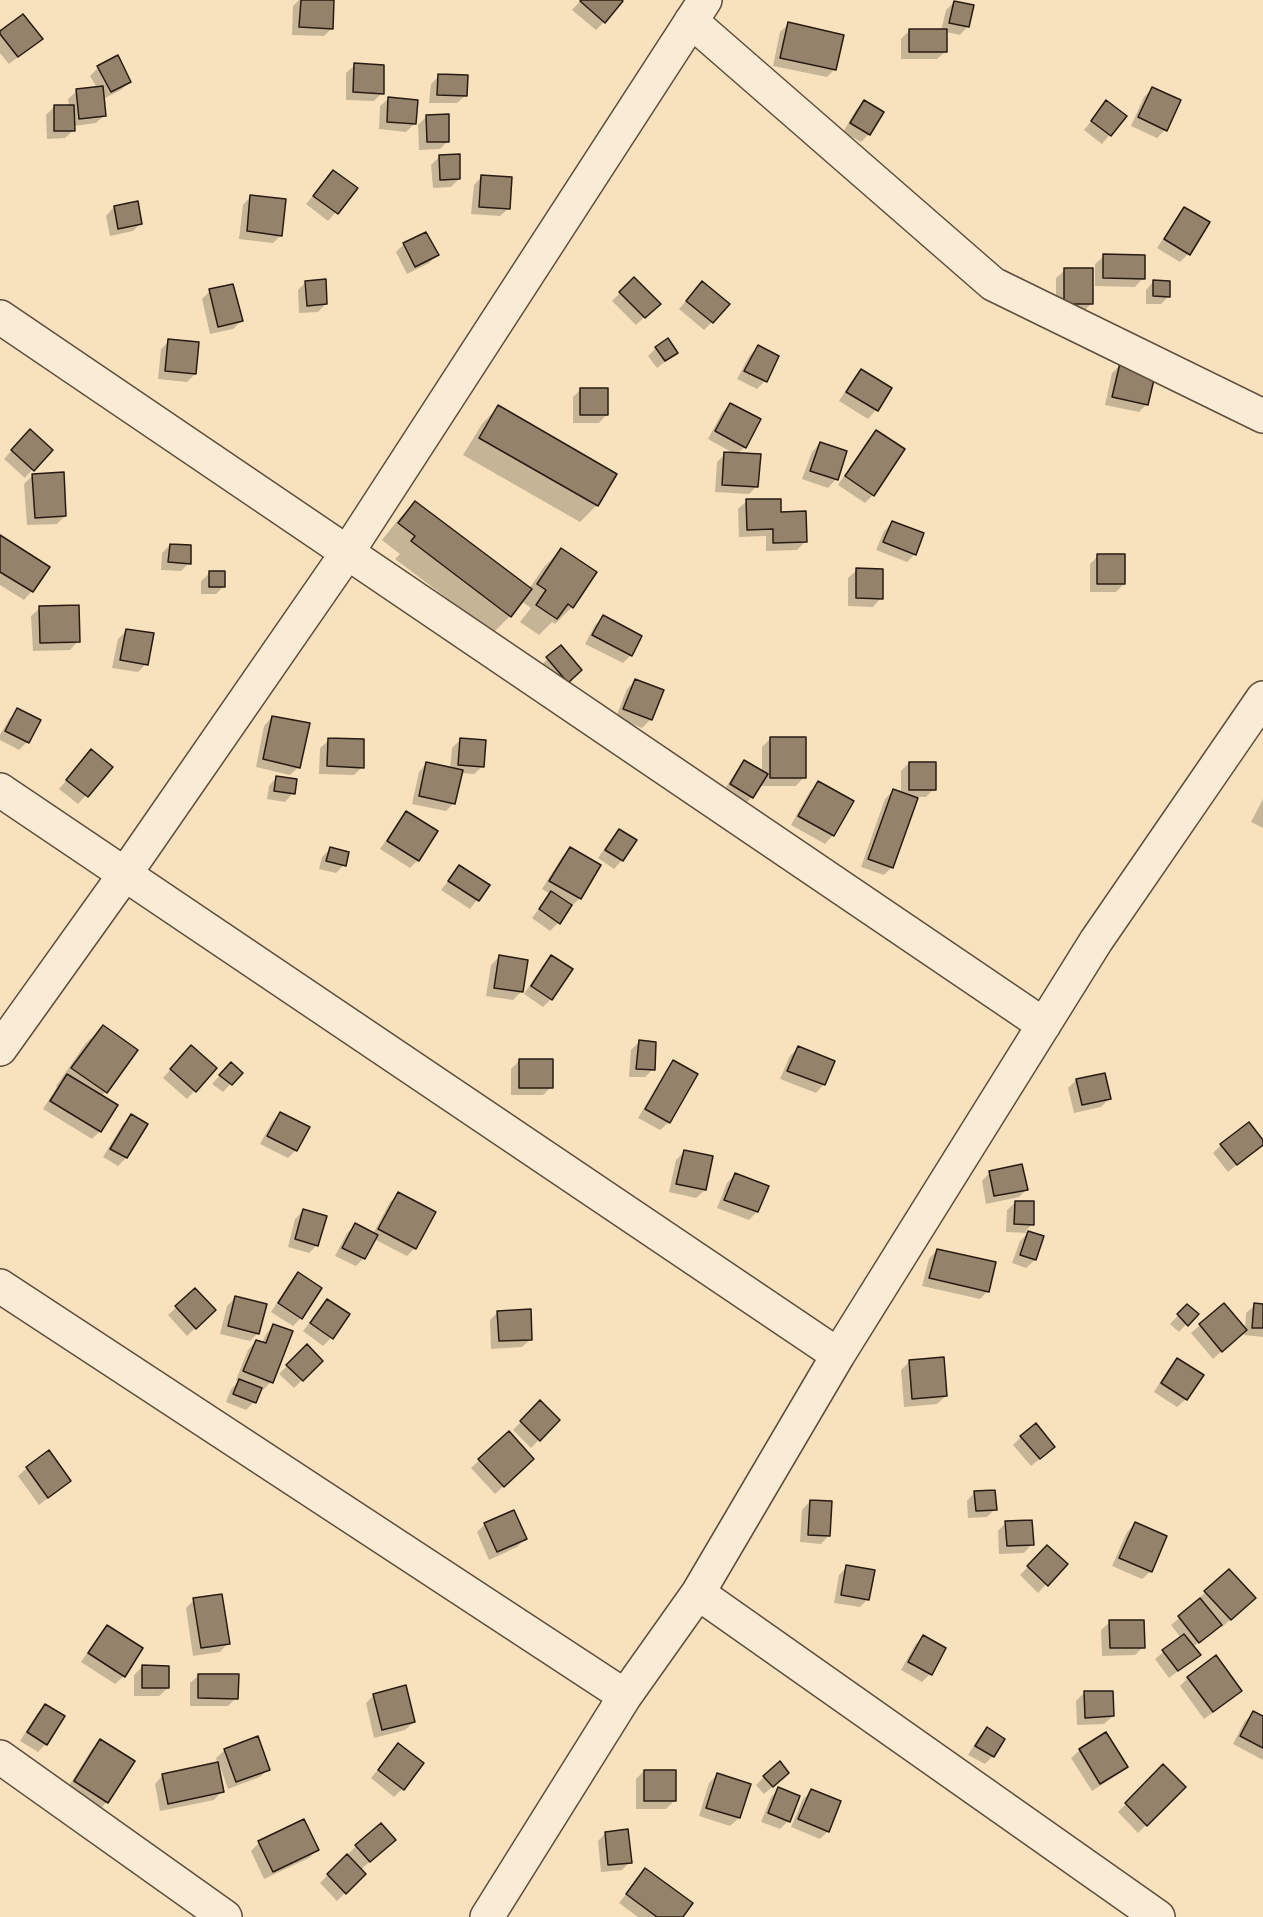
<!DOCTYPE html>
<style>
body{margin:0}
canvas{display:block;background:#f8e1bd}
</style>
<canvas width="1263" height="1917"></canvas>
<script>
const c = document.querySelector('canvas').getContext('2d');
c.lineJoin = 'round';
function fill(path, color) { c.fillStyle = color; c.fill(path, 'evenodd'); }
const shape = rows => new Path2D(rows.map(r => 'M' + r).join(''));
function strokePath(path, color, width, dash) { c.strokeStyle = color; c.lineWidth = width; c.lineCap = dash ? 'butt' : 'round'; c.setLineDash(dash || []); c.stroke(path); }
const shadow = shape([
 [299,0,332,0,332,28,324,36,292,35,293,6],
 [581,0,619,0,604,22,596,30,572,10],
 [954,2,968,26,960,35,946,32,946,51,937,59,901,59,901,39,909,31,941,31,946,10],
 [789,24,835,69,827,77,773,66,780,32],
 [0,33,41,39,9,64,0,53],
 [355,65,382,93,374,101,346,100,346,73],
 [98,68,130,82,121,90,103,99,105,115,96,123,74,126,74,130,65,138,47,139,46,115,54,107,69,106,68,99,77,91,97,88,90,76],
 [439,76,466,95,457,103,429,103,431,84],
 [1152,89,1165,130,1157,138,1131,126,1144,97],
 [389,98,415,123,406,132,379,129,380,106],
 [864,101,869,134,861,142,843,132,856,110],
 [1106,102,1125,116,1102,144,1084,130],
 [426,117,448,141,440,149,419,150,418,125],
 [440,156,459,179,451,187,433,188,431,165],
 [333,172,356,189,328,221,306,204],
 [482,176,509,208,500,216,471,214,474,185],
 [251,196,281,235,273,243,239,239,243,205],
 [114,207,141,223,133,231,110,236,106,216],
 [1185,209,1188,254,1180,262,1157,248,1177,218],
 [404,244,437,255,429,263,407,274,396,252],
 [1104,256,1143,278,1135,287,1095,286,1095,264],
 [1065,270,1091,304,1083,312,1056,311,1056,278],
 [634,279,659,303,636,325,612,301],
 [1154,281,1169,296,1161,304,1146,304,1146,290],
 [306,282,326,304,318,312,299,313,298,290],
 [210,291,241,321,233,329,210,334,202,299],
 [694,291,712,322,704,330,679,309],
 [169,341,195,374,187,382,158,379,161,349],
 [758,347,765,381,757,389,737,379,750,355],
 [656,348,676,353,657,368,648,356],
 [1121,364,1147,404,1139,412,1105,405,1112,373],
 [861,370,890,388,876,410,868,419,839,401,853,379],
 [581,389,607,414,599,423,573,423,573,397],
 [730,404,745,447,737,454,757,486,749,494,715,492,717,462,725,454,735,454,708,439,722,413],
 [498,407,597,505,580,522,463,455,482,424],
 [876,432,873,495,865,503,838,485,868,440],
 [22,439,33,469,25,478,4,459],
 [820,443,836,479,828,488,802,479,812,452],
 [32,476,65,516,57,524,27,525,24,484],
 [747,501,780,513,805,542,797,550,766,551,766,536,739,537,738,509],
 [415,503,529,589,544,567,561,550,595,573,572,607,555,624,552,622,539,635,520,622,531,608,521,601,510,616,493,633,395,559,400,554,382,540,398,520],
 [892,523,915,554,907,562,876,550,884,531],
 [0,537,48,567,32,591,24,600,0,585],
 [170,545,189,563,181,571,161,570,162,553],
 [1098,556,1124,584,1116,592,1090,592,1090,564],
 [857,570,881,598,873,607,848,606,848,578],
 [210,573,224,586,216,594,201,594,201,581],
 [40,608,78,641,70,650,33,651,31,616],
 [603,617,631,655,623,663,585,644,595,625],
 [127,630,146,664,138,672,112,668,118,639],
 [561,647,572,678,559,690,539,667],
 [635,681,651,719,642,728,616,717,627,689],
 [18,710,39,721,27,742,19,750,0,740,0,735,10,718],
 [272,717,299,767,290,775,256,767,264,726],
 [770,739,804,777,796,786,762,786,762,781,752,797,744,805,723,792,737,770,745,762,762,772,762,747],
 [329,740,362,767,354,775,319,774,320,748],
 [460,740,483,766,474,774,460,773,454,803,446,811,412,804,419,772,427,763,450,769,452,748],
 [91,751,111,767,78,804,59,789],
 [909,763,934,789,926,797,917,797,892,867,884,875,861,867,885,799,893,791,901,793,901,771],
 [277,777,293,793,285,802,267,799,269,786],
 [819,783,852,801,833,835,825,844,791,825,810,791],
 [1263,799,1263,828,1251,822],
 [407,813,418,860,410,868,380,849,399,821],
 [620,831,635,840,622,860,614,869,598,858,611,839],
 [330,849,344,865,336,873,319,869,322,857],
 [570,849,580,898,572,906,570,905,558,923,550,931,532,918,550,894,542,889,562,857],
 [459,867,488,886,470,909,441,890],
 [499,957,521,992,513,1000,486,996,491,965],
 [552,957,551,999,543,1007,524,994,543,965],
 [103,1027,136,1050,102,1096,100,1131,92,1139,43,1109,57,1087,56,1086,86,1043],
 [639,1042,653,1069,645,1077,629,1077,631,1050],
 [798,1048,824,1084,816,1093,780,1079,790,1056],
 [183,1055,215,1068,187,1099,163,1078],
 [519,1061,551,1087,543,1095,511,1095,511,1069],
 [674,1062,669,1122,660,1130,638,1118,666,1070],
 [223,1072,241,1073,223,1092,212,1084],
 [1076,1080,1109,1099,1101,1107,1074,1113,1068,1088],
 [280,1114,296,1150,288,1158,260,1144,272,1122],
 [132,1116,146,1124,126,1158,118,1166,103,1157,123,1124],
 [1263,1143,1228,1172,1213,1153,1221,1145],
 [684,1152,705,1190,696,1198,669,1192,676,1160],
 [990,1172,1027,1189,1019,1197,986,1204,982,1181],
 [735,1175,757,1212,749,1220,717,1208,727,1183],
 [399,1194,415,1248,407,1256,374,1239,364,1258,356,1266,335,1256,347,1233,355,1225,373,1234,390,1202],
 [1016,1202,1032,1224,1025,1232,1042,1237,1035,1260,1026,1268,1012,1263,1020,1241,1028,1233,1006,1232,1007,1210],
 [303,1211,317,1245,309,1253,288,1247,295,1219],
 [937,1250,988,1291,980,1299,922,1286,929,1259],
 [298,1274,301,1318,293,1326,271,1312,290,1282],
 [195,1290,214,1310,187,1336,168,1315],
 [235,1298,258,1333,250,1341,220,1334,227,1306],
 [327,1301,331,1338,323,1346,303,1331],
 [1223,1305,1245,1329,1246,1313,1255,1305,1263,1305,1263,1337,1244,1335,1245,1330,1213,1359,1191,1333],
 [1187,1306,1196,1314,1179,1332,1170,1324],
 [498,1312,531,1339,522,1347,491,1349,490,1320],
 [274,1326,271,1382,263,1390,260,1389,254,1402,246,1410,226,1402,231,1389,239,1381,236,1380,248,1350,256,1341,262,1343,266,1334],
 [307,1346,321,1361,294,1388,279,1374],
 [1177,1360,1202,1375,1186,1399,1177,1407,1154,1392,1169,1368],
 [909,1362,946,1396,937,1404,904,1407,901,1370],
 [540,1402,558,1420,531,1448,513,1430],
 [508,1433,524,1467,495,1494,471,1468],
 [1021,1437,1045,1455,1031,1466,1013,1445],
 [27,1468,70,1481,39,1505,18,1476],
 [975,1492,995,1509,987,1517,968,1518,967,1501],
 [810,1501,829,1535,821,1544,800,1542,802,1510],
 [1006,1523,1032,1544,1024,1553,999,1554,998,1531],
 [485,1524,525,1539,517,1547,489,1560,477,1532],
 [1135,1524,1151,1571,1142,1579,1112,1566,1127,1532],
 [1047,1547,1065,1564,1038,1593,1020,1575],
 [847,1567,868,1599,860,1607,834,1603,839,1575],
 [1229,1571,1246,1606,1222,1627,1220,1625,1193,1647,1199,1655,1169,1678,1155,1659,1181,1638,1171,1625,1198,1602,1197,1600],
 [194,1600,228,1643,220,1652,193,1656,186,1608],
 [1110,1622,1143,1647,1135,1655,1102,1656,1101,1630],
 [107,1627,124,1676,115,1684,81,1662,99,1635],
 [923,1637,944,1648,930,1674,922,1682,901,1670,915,1645],
 [142,1667,168,1688,159,1696,134,1696,134,1675],
 [199,1675,236,1698,228,1706,190,1706,190,1683],
 [1188,1678,1240,1691,1232,1699,1204,1719,1180,1686],
 [1084,1693,1113,1716,1104,1724,1077,1725,1076,1701],
 [374,1695,414,1722,405,1730,374,1738,366,1703],
 [45,1706,46,1744,38,1752,20,1741,37,1714],
 [1254,1712,1263,1717,1263,1760,1233,1744,1245,1721],
 [987,1729,993,1756,985,1764,968,1755,979,1737],
 [1106,1734,1126,1767,1117,1775,1092,1791,1071,1758,1080,1750],
 [101,1741,107,1802,99,1810,67,1789,92,1749],
 [398,1745,402,1789,394,1797,371,1778],
 [225,1750,268,1769,260,1777,228,1789,219,1764,217,1764,222,1791,214,1800,160,1811,155,1784,163,1775,218,1764,216,1758],
 [1163,1767,1184,1787,1138,1833,1118,1812],
 [644,1771,674,1801,666,1809,636,1809,636,1779],
 [717,1775,739,1818,730,1826,699,1816,709,1783],
 [764,1777,779,1781,764,1794,756,1785],
 [779,1789,788,1821,780,1829,761,1822,771,1797],
 [811,1791,828,1831,820,1839,791,1827,803,1799],
 [304,1821,317,1850,309,1858,264,1879,251,1851,259,1843],
 [606,1833,630,1862,622,1870,601,1872,598,1841],
 [356,1846,386,1848,360,1870,364,1874,337,1901,320,1883],
 [645,1870,681,1917,638,1917,619,1903]
]);
const building = shape([
 [301,0,334,0,333,29,299,27,301,0],
 [581,0,622,0,623,1,605,23,580,1,581,0],
 [954,1,974,5,969,27,949,23,954,1],
 [23,14,43,39,18,57,0,34,0,31,23,14],
 [788,22,844,35,836,70,780,58,788,22],
 [909,29,947,29,947,52,909,52,909,29],
 [118,55,131,82,111,92,97,66,118,55],
 [354,63,384,65,384,94,353,92,354,63],
 [438,74,468,75,467,96,437,95,438,74],
 [103,86,106,116,79,119,76,89,103,86],
 [1152,87,1181,100,1167,131,1138,117,1152,87],
 [388,97,418,100,416,124,387,122,388,97],
 [864,100,884,112,870,135,850,123,864,100],
 [1106,100,1127,116,1111,136,1091,121,1106,100],
 [54,105,74,105,75,131,54,131,54,105],
 [449,114,449,142,427,142,426,115,449,114],
 [460,154,460,179,440,180,439,155,460,154],
 [333,170,358,188,338,214,313,196,333,170],
 [481,175,512,177,510,209,479,207,481,175],
 [250,195,286,199,282,236,247,231,250,195],
 [138,201,142,224,118,229,114,206,138,201],
 [1184,207,1210,222,1190,255,1164,239,1184,207],
 [426,232,439,255,415,267,403,243,426,232],
 [1103,254,1145,255,1145,279,1103,278,1103,254],
 [1064,268,1093,268,1093,304,1064,304,1064,268],
 [634,277,661,304,645,318,619,292,634,277],
 [326,279,327,304,307,306,305,281,326,279],
 [1153,280,1170,281,1170,297,1153,296,1153,280],
 [702,281,730,304,713,323,686,301,702,281],
 [233,284,243,321,218,327,209,289,233,284],
 [668,338,678,353,665,361,655,347,668,338],
 [168,339,199,342,196,374,165,371,168,339],
 [758,345,779,356,767,382,744,371,758,345],
 [1120,363,1156,371,1148,405,1112,397,1120,363],
 [861,369,892,388,878,411,846,392,861,369],
 [580,388,608,388,608,415,580,415,580,388],
 [730,403,761,419,746,448,715,431,730,403],
 [498,405,617,474,598,506,479,438,498,405],
 [30,429,53,450,34,471,11,450,30,429],
 [876,430,905,449,874,496,845,476,876,430],
 [820,442,847,451,838,480,810,471,820,442],
 [724,452,761,454,758,487,722,485,724,452],
 [64,472,66,516,35,518,32,474,64,472],
 [746,499,781,499,781,512,806,511,807,542,773,543,773,529,747,530,746,499],
 [415,501,532,589,511,617,411,541,415,536,398,523,415,501],
 [892,521,924,533,916,555,883,542,892,521],
 [0,535,50,567,33,592,0,572,0,535],
 [170,544,191,545,191,564,168,562,170,544],
 [561,548,597,572,573,608,568,604,557,619,536,605,546,590,537,584,561,548],
 [1097,554,1125,554,1125,584,1097,584,1097,554],
 [856,568,883,569,883,599,856,598,856,568],
 [209,571,225,571,225,587,209,587,209,571],
 [79,605,80,642,40,643,39,606,79,605],
 [603,615,642,636,632,656,592,635,603,615],
 [126,629,154,633,148,665,120,660,126,629],
 [561,645,582,670,568,683,546,657,561,645],
 [635,679,664,690,652,720,623,709,635,679],
 [17,708,41,720,29,743,5,731,17,708],
 [272,716,310,723,300,768,263,759,272,716],
 [770,737,806,737,806,778,770,778,770,737],
 [328,738,364,739,364,768,327,766,328,738],
 [460,738,486,740,484,767,458,765,460,738],
 [91,749,113,767,88,797,66,780,91,749],
 [744,760,768,774,753,798,730,784,744,760],
 [426,762,463,770,455,804,419,796,426,762],
 [909,762,936,762,936,790,909,790,909,762],
 [276,776,297,779,295,794,274,791,276,776],
 [818,781,854,801,834,836,798,816,818,781],
 [893,789,918,798,893,868,868,859,893,789],
 [406,811,438,831,419,861,387,841,406,811],
 [619,829,637,840,623,861,605,850,619,829],
 [330,847,349,852,346,866,326,861,330,847],
 [570,847,601,865,581,899,549,881,570,847],
 [459,865,490,885,479,901,448,881,459,865],
 [551,891,572,905,560,924,539,909,551,891],
 [499,955,528,960,523,992,494,988,499,955],
 [551,955,573,969,552,1000,531,986,551,955],
 [103,1025,138,1050,107,1093,71,1068,103,1025],
 [639,1040,656,1042,655,1070,636,1069,639,1040],
 [191,1045,217,1068,196,1092,170,1069,191,1045],
 [798,1046,835,1061,825,1085,787,1071,798,1046],
 [519,1059,553,1059,553,1088,519,1088,519,1059],
 [673,1060,698,1074,670,1123,645,1109,673,1060],
 [231,1062,243,1073,232,1085,219,1075,231,1062],
 [1105,1073,1111,1099,1082,1105,1076,1079,1105,1073],
 [67,1074,118,1105,101,1132,50,1101,67,1074],
 [280,1112,310,1127,297,1151,267,1136,280,1112],
 [131,1114,148,1124,127,1158,110,1149,131,1114],
 [1249,1122,1263,1140,1263,1145,1237,1165,1220,1144,1249,1122],
 [684,1150,713,1156,706,1190,676,1184,684,1150],
 [1022,1164,1028,1190,994,1196,989,1171,1022,1164],
 [735,1173,769,1186,758,1212,724,1200,735,1173],
 [398,1192,436,1212,416,1249,378,1229,398,1192],
 [1015,1201,1034,1201,1034,1225,1014,1224,1015,1201],
 [303,1209,327,1216,318,1246,295,1239,303,1209],
 [355,1223,378,1235,365,1259,342,1248,355,1223],
 [1028,1231,1044,1236,1036,1260,1020,1255,1028,1231],
 [937,1249,996,1262,989,1292,929,1278,937,1249],
 [298,1272,322,1288,302,1319,278,1303,298,1272],
 [195,1288,216,1310,196,1329,175,1306,195,1288],
 [235,1296,267,1304,259,1334,228,1326,235,1296],
 [327,1299,350,1314,333,1339,310,1323,327,1299],
 [1224,1303,1247,1330,1222,1352,1199,1324,1224,1303],
 [1254,1303,1263,1304,1263,1328,1252,1328,1254,1303],
 [1187,1304,1199,1314,1188,1326,1177,1314,1187,1304],
 [531,1309,532,1340,499,1341,497,1311,531,1309],
 [273,1324,293,1331,273,1383,243,1371,256,1340,266,1343,273,1324],
 [307,1344,323,1361,303,1381,286,1365,307,1344],
 [944,1357,947,1396,912,1399,909,1360,944,1357],
 [1177,1358,1204,1375,1187,1400,1161,1383,1177,1358],
 [239,1379,262,1388,256,1403,233,1394,239,1379],
 [540,1400,560,1420,540,1441,520,1421,540,1400],
 [1036,1423,1055,1447,1040,1459,1020,1436,1036,1423],
 [509,1431,534,1459,504,1487,478,1459,509,1431],
 [49,1450,71,1481,48,1498,26,1467,49,1450],
 [995,1490,997,1510,976,1511,974,1491,995,1490],
 [810,1500,832,1501,830,1536,808,1535,810,1500],
 [514,1510,527,1539,497,1552,484,1523,514,1510],
 [1032,1520,1034,1545,1007,1546,1005,1521,1032,1520],
 [1135,1522,1167,1536,1152,1572,1119,1558,1135,1522],
 [1047,1545,1068,1564,1048,1586,1027,1566,1047,1545],
 [846,1565,875,1570,869,1600,841,1595,846,1565],
 [1229,1569,1256,1598,1231,1620,1204,1591,1229,1569],
 [222,1594,230,1644,201,1648,193,1598,222,1594],
 [1200,1598,1222,1625,1199,1643,1178,1616,1200,1598],
 [1109,1620,1144,1620,1145,1648,1110,1648,1109,1620],
 [107,1625,143,1648,125,1677,88,1653,107,1625],
 [1184,1634,1201,1655,1178,1671,1162,1650,1184,1634],
 [923,1635,946,1648,932,1675,908,1662,923,1635],
 [1216,1655,1242,1691,1213,1712,1187,1677,1216,1655],
 [142,1665,169,1666,169,1688,142,1688,142,1665],
 [198,1674,239,1674,238,1699,198,1698,198,1674],
 [406,1685,415,1722,382,1730,373,1694,406,1685],
 [1084,1691,1113,1691,1114,1716,1085,1718,1084,1691],
 [45,1704,65,1716,47,1745,27,1732,45,1704],
 [1253,1711,1263,1716,1263,1748,1240,1736,1253,1711],
 [987,1727,1005,1739,994,1757,975,1746,987,1727],
 [1106,1732,1128,1767,1100,1784,1079,1749,1106,1732],
 [258,1736,270,1770,236,1782,224,1749,258,1736],
 [100,1739,135,1761,108,1803,74,1781,100,1739],
 [398,1743,424,1763,404,1790,378,1770,398,1743],
 [780,1761,789,1773,773,1787,763,1776,780,1761],
 [218,1762,224,1792,168,1804,162,1774,218,1762],
 [1163,1764,1186,1787,1147,1826,1125,1803,1163,1764],
 [644,1770,676,1770,676,1801,644,1801,644,1770],
 [717,1773,751,1784,740,1818,706,1808,717,1773],
 [778,1787,800,1796,790,1822,768,1813,778,1787],
 [811,1789,841,1801,829,1832,798,1819,811,1789],
 [304,1819,319,1850,273,1872,258,1841,304,1819],
 [381,1823,396,1840,370,1862,355,1845,381,1823],
 [628,1829,632,1863,608,1865,605,1832,628,1829],
 [347,1854,366,1874,346,1894,327,1874,347,1854],
 [645,1868,693,1903,683,1917,657,1917,626,1894,645,1868]
]);
const minor = shape([
 [691,21,993,284,1263,416],
 [0,317,1044,1025],
 [0,790,838,1355],
 [0,1049,125,874,347,553,705,0],
 [0,1286,625,1696],
 [698,1593,1158,1917],
 [0,1757,225,1917],
 [487,1917,625,1696,698,1593,838,1355,1096,941,1263,698]
]);
fill(shadow, '#0003');
fill(building, '#94826b');
strokePath(building, '#281c12', 1.5);
strokePath(minor, '#5c4d3d', 36);
strokePath(minor, '#faecd4', 33);
</script>
